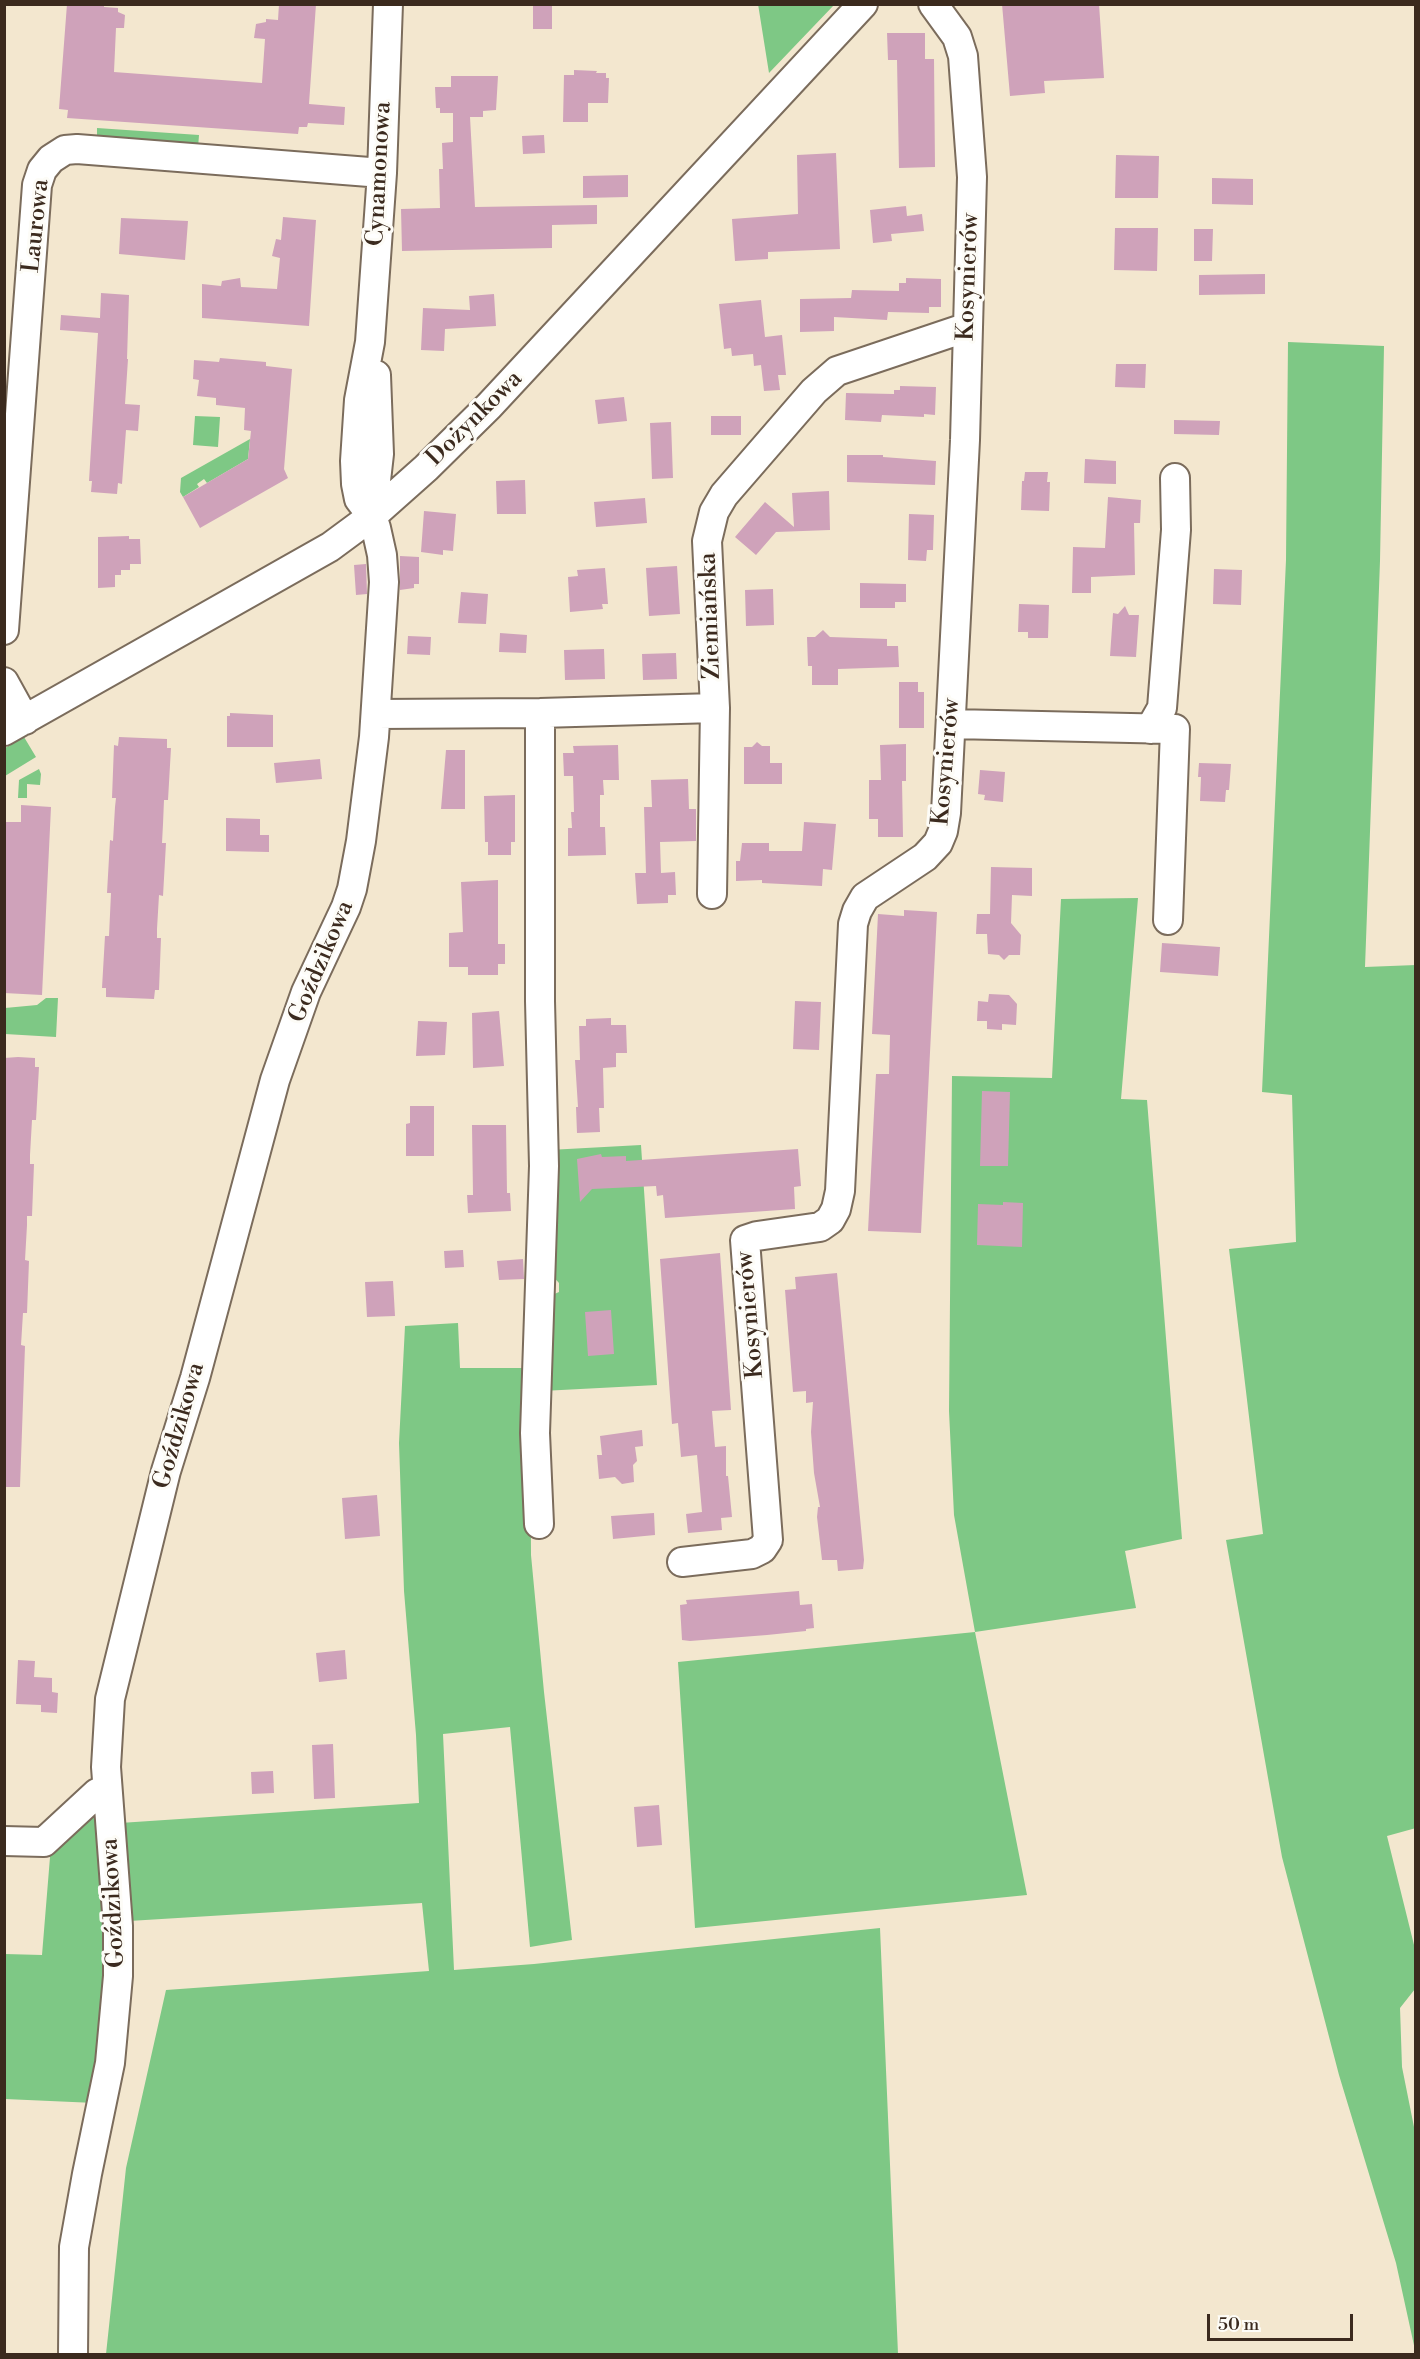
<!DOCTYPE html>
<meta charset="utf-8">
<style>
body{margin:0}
#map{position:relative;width:1420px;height:2359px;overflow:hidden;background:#f3e7cf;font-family:"Libre Bodoni",serif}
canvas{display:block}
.frame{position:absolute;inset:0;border:6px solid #3b2a1e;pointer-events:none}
.scale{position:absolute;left:1207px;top:2314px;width:146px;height:27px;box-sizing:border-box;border:3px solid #3b2a1e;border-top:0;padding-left:8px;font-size:18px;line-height:21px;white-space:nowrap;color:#3b2a1e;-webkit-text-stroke:4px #fdfcf7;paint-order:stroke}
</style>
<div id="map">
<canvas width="1420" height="2359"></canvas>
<div class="frame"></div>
<div class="scale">50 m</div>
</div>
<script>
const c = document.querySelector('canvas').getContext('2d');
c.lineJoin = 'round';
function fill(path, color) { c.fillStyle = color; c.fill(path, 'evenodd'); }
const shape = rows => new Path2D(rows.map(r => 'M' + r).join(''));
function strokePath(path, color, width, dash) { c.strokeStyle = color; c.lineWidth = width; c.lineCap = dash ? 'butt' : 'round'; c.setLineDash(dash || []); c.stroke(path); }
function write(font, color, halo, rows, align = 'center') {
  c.font = font + ' "Libre Bodoni",serif'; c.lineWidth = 6; c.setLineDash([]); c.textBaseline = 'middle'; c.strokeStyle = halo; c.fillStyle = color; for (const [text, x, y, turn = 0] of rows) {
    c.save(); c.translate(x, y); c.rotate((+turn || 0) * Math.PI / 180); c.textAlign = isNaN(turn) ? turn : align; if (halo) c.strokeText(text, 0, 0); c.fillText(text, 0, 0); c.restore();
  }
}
const green = shape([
 [758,4,834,4,834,5,769,73],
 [97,128,199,135,198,148,97,138],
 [1288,342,1384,346,1380,561,1365,967,1416,965,1416,1828,1387,1836,1416,1953,1415,1989,1400,2008,1402,2067,1416,2137,1415,2350,1396,2263,1339,2075,1282,1857,1226,1540,1263,1534,1229,1249,1296,1242,1292,1095,1262,1092,1286,560],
 [195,416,220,417,218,447,193,445],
 [250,439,248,459,207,483,204,479,197,484,199,487,183,497,180,492,181,478],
 [24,737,36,757,5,776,5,748],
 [39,769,41,774,40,785,27,784,27,798,18,798,19,780],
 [1138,898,1121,1099,1147,1100,1182,1539,1125,1551,1136,1608,975,1632,1027,1895,695,1928,678,1662,975,1632,954,1515,949,1411,952,1076,1052,1078,1061,899],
 [46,998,58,998,56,1037,5,1034,5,1008,37,1005],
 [641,1145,657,1385,542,1391,543,1299,559,1292,559,1283,548,1271,549,1150],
 [458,1323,460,1368,530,1368,531,1555,544,1692,572,1940,530,1947,510,1727,443,1734,454,1970,534,1964,880,1928,898,2354,106,2354,126,2168,166,1990,429,1971,422,1903,129,1921,120,1823,419,1803,416,1735,404,1591,399,1443,405,1326],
 [99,1806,111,1948,95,2103,5,2099,5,1954,42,1955,51,1845]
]);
const building = shape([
 [67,4,104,4,104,7,118,8,118,12,125,15,124,28,116,28,114,72,262,83,265,39,254,38,256,24,266,22,266,19,278,20,279,4,316,4,309,104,345,107,344,125,308,123,307,127,299,127,298,134,67,118,68,110,59,109],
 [533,4,552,4,552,29,533,29],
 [1002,4,1099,4,1104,78,1044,81,1045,93,1010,96],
 [887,33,925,33,925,59,934,59,935,167,899,168,897,60,888,60],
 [574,70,597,71,596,73,606,73,606,78,609,78,608,103,588,103,588,122,563,122,564,75,574,75],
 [451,76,498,76,496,110,483,111,483,117,470,117,475,207,597,205,597,224,552,225,552,248,402,251,401,209,440,208,439,169,443,169,442,143,453,142,453,113,440,113,440,108,436,108,435,87,451,87],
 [544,135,545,153,523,154,522,136],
 [836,153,840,249,768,252,768,259,735,261,732,219,798,214,797,155],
 [1116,155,1159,156,1158,198,1115,198],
 [628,175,628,197,583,198,583,176],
 [1212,178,1253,179,1253,205,1212,204],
 [906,206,907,216,922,214,924,231,891,234,892,241,873,243,870,210],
 [283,217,316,220,309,326,202,318,202,284,221,286,222,281,240,278,241,287,277,289,280,258,272,256,276,239,281,240],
 [121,218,188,221,185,260,119,254],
 [1115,228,1158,228,1157,271,1114,270],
 [1194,229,1213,229,1212,261,1194,261],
 [1265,274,1265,294,1199,295,1199,275],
 [906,278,941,279,941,307,929,307,929,313,888,312,887,320,834,317,834,331,800,332,800,299,851,298,852,290,899,291,899,283,906,283],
 [101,293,129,295,127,359,128,359,125,404,140,405,138,431,126,430,122,484,118,483,117,494,91,492,92,481,89,481,98,333,60,330,61,315,100,318],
 [494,294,496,326,445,329,444,351,421,350,423,308,470,310,469,296],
 [761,300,765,337,782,335,786,375,778,375,780,390,764,391,761,365,754,366,753,354,732,356,731,348,724,349,719,304],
 [220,358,266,362,266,366,292,369,284,469,288,478,200,528,183,497,248,459,251,431,244,430,245,408,216,405,216,398,197,396,199,380,193,379,194,360,219,362],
 [1116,364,1146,364,1145,388,1115,387],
 [900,386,936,387,935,415,924,414,924,417,882,415,881,422,845,420,846,393,894,394,894,390,900,390],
 [624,397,627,421,598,424,595,400],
 [711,416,741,416,741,435,711,435],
 [1174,420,1220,421,1219,435,1174,434],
 [671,422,673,478,652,479,650,423],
 [847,455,883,455,883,457,936,461,935,485,847,482],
 [1085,459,1116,461,1116,484,1084,483],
 [1025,472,1048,472,1047,482,1050,482,1049,511,1021,510,1022,481,1024,481],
 [525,480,526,514,497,514,496,481],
 [829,491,830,530,776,532,756,555,735,537,765,502,794,527,792,493],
 [1108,497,1141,500,1140,523,1134,523,1135,575,1091,577,1091,593,1072,593,1073,547,1105,548],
 [645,498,647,523,596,527,594,502],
 [424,511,456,514,453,551,443,550,443,555,421,552],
 [909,514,934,515,933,550,927,550,926,561,908,560],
 [129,536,129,539,140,539,141,564,130,564,130,570,121,570,121,575,115,575,115,587,98,588,98,537],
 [400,556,419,557,419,584,414,584,414,588,400,590],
 [366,564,367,594,356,595,354,565],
 [677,566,680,614,649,616,646,568],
 [605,568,608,604,602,604,603,609,570,612,568,577,578,576,577,570],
 [1214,569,1242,570,1241,605,1213,604],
 [860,583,906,584,906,602,895,602,895,608,860,608],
 [773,589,774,625,746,626,745,590],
 [461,592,488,594,486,624,458,623],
 [1019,604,1049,605,1048,638,1028,638,1028,632,1018,632],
 [1125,606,1129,615,1139,615,1136,657,1110,656,1113,613,1118,614],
 [823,630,830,637,887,639,887,646,898,646,899,667,838,669,838,685,812,685,812,666,808,666,807,637,815,637],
 [500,633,527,635,526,653,499,652],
 [408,636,431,637,430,655,407,654],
 [604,649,605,679,565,680,564,650],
 [676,653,677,679,643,680,642,654],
 [899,682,918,682,918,692,924,692,924,728,899,728],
 [230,713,273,715,273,747,227,747,227,716,230,716],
 [119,737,167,739,167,748,171,748,168,800,164,800,163,824,162,843,166,843,163,896,159,895,157,929,157,938,161,938,159,990,155,990,154,999,106,997,106,988,102,988,105,936,109,936,111,893,107,893,110,840,113,841,115,807,116,798,112,798,114,745,118,746],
 [757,742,762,746,770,746,770,763,782,763,782,784,744,784,744,747,752,747],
 [906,744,906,781,902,781,903,837,878,837,878,819,869,819,869,780,881,780,880,745],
 [618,745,619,780,603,780,604,795,600,795,600,827,605,827,606,855,568,856,568,828,572,828,571,812,574,812,573,776,564,776,563,753,574,753,573,746],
 [446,750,465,750,465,809,441,809],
 [320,759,322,779,276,783,274,763],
 [1199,763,1231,764,1229,790,1226,790,1225,802,1200,801,1201,777,1198,777],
 [980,770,1005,772,1003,802,984,800,985,795,978,794],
 [688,779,689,809,696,809,696,841,660,842,661,873,675,872,676,895,668,895,668,903,637,904,635,873,646,873,644,807,652,807,651,780],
 [515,795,515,842,511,842,511,855,488,855,488,842,485,842,484,796],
 [21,805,51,807,42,995,4,993,4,822,21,822],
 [226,818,260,819,260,835,269,835,269,852,226,851],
 [804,822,836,824,832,870,823,869,822,886,762,883,762,880,736,881,736,861,740,861,742,843,769,843,769,851,802,851],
 [991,867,1032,868,1032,896,1012,895,1011,923,1021,935,1020,955,1009,955,1004,960,999,955,988,954,987,934,976,934,977,914,990,914],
 [498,880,498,944,505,944,505,964,498,964,498,975,468,975,468,967,449,967,449,933,463,932,461,882],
 [904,910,937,912,921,1233,868,1231,876,1074,889,1074,890,1035,872,1034,878,914,904,916],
 [1162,943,1220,947,1218,976,1160,972],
 [989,994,1009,995,1017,1004,1016,1025,1002,1024,1002,1030,987,1029,987,1021,977,1021,978,1001,988,1002],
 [795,1001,821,1002,819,1050,793,1049],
 [499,1011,504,1066,473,1068,472,1013],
 [611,1018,611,1025,626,1025,627,1053,616,1053,616,1067,603,1068,604,1108,599,1108,600,1132,577,1133,576,1107,578,1107,575,1060,580,1060,579,1026,586,1026,586,1019],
 [418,1021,447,1022,445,1055,416,1056],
 [18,1057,35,1058,35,1067,39,1067,36,1120,32,1120,30,1155,30,1164,34,1164,32,1216,27,1216,27,1225,25,1260,29,1261,27,1313,23,1313,21,1345,25,1346,20,1487,4,1487,4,1058],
 [982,1091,1010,1092,1008,1166,980,1166],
 [410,1106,434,1106,434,1156,406,1156,406,1124,410,1123],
 [472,1125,506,1125,507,1193,510,1193,511,1211,468,1213,467,1195,473,1195],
 [798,1149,801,1186,794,1187,795,1209,665,1218,663,1195,657,1196,656,1186,592,1189,580,1202,577,1159,601,1154,602,1157,626,1156,626,1161],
 [1003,1202,1023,1203,1022,1247,977,1245,978,1204,1003,1205],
 [463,1250,464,1267,445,1268,444,1251],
 [720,1253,731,1410,712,1411,715,1447,726,1446,726,1476,728,1476,732,1517,721,1518,722,1530,688,1533,686,1514,702,1512,697,1455,681,1457,678,1423,672,1424,660,1259],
 [523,1259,524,1279,499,1280,497,1261],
 [837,1273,864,1560,863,1569,838,1571,837,1560,822,1560,817,1517,818,1507,820,1507,814,1473,811,1432,813,1402,806,1403,806,1391,793,1392,785,1290,796,1289,795,1277],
 [393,1281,395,1316,367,1317,365,1282],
 [611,1310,614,1354,588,1356,585,1312],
 [642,1430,643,1446,635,1447,637,1461,633,1465,634,1482,622,1484,615,1477,599,1479,597,1455,602,1455,600,1436],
 [377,1495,380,1536,345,1539,342,1498],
 [654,1513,655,1535,613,1539,611,1516],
 [799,1591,800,1605,812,1604,814,1628,806,1629,806,1631,767,1635,690,1641,682,1640,680,1605,687,1604,686,1600],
 [345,1650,347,1679,319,1682,316,1653],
 [18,1660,35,1661,34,1677,52,1678,52,1692,58,1693,57,1713,41,1712,41,1705,16,1704],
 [333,1744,335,1798,314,1799,312,1745],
 [273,1771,274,1793,252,1794,251,1772],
 [659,1805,662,1845,637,1847,634,1807]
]);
const minor = shape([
 [372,516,379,454,376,375],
 [4,630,37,185,42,170,51,159,65,150,77,149,382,173],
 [4,682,25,720],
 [376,714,540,713,715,708],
 [952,724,1175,729,1168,920],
 [1150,729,1162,708,1176,530,1175,478],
 [4,731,330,547,372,516,426,468,489,406,863,4],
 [712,894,715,708,707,541,714,512,724,495,814,391,837,371,968,327],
 [539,1524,535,1433,544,1166,540,1001,540,713],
 [682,1562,752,1554,762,1549,768,1540,745,1240,757,1236,820,1227,830,1220,836,1209,840,1191,853,924,857,911,865,897,925,857,938,843,943,831,946,813,965,440,972,177,963,56,957,37,933,4],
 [4,1841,44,1842,97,1793,107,1789],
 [73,2354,74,2247,87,2174,110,2063,118,1976,118,1926,106,1767,110,1699,166,1471,195,1378,275,1080,306,992,346,907,352,889,361,841,374,737,384,582,382,555,376,528,372,516,359,499,356,484,355,461,359,400,370,342,382,173,388,4]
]);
const streetNames = [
 ["Cynamonowa",380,174,-87],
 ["Laurowa",37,226,-84],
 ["Kosynierów",969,277,-88],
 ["Dożynkowa",475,419,-45],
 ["Ziemiańska",711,616,-92],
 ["Kosynierów",947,762,-85],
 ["Goździkowa",322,962,-67],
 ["Kosynierów",751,1315,-95],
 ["Goździkowa",180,1426,-74],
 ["Goździkowa",114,1903,-93]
];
fill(green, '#7ec885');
fill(building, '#cfa2ba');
strokePath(minor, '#7b6c5c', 32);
strokePath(minor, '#fff', 28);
write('24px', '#3b2a1e', '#fdfcf7', streetNames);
</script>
